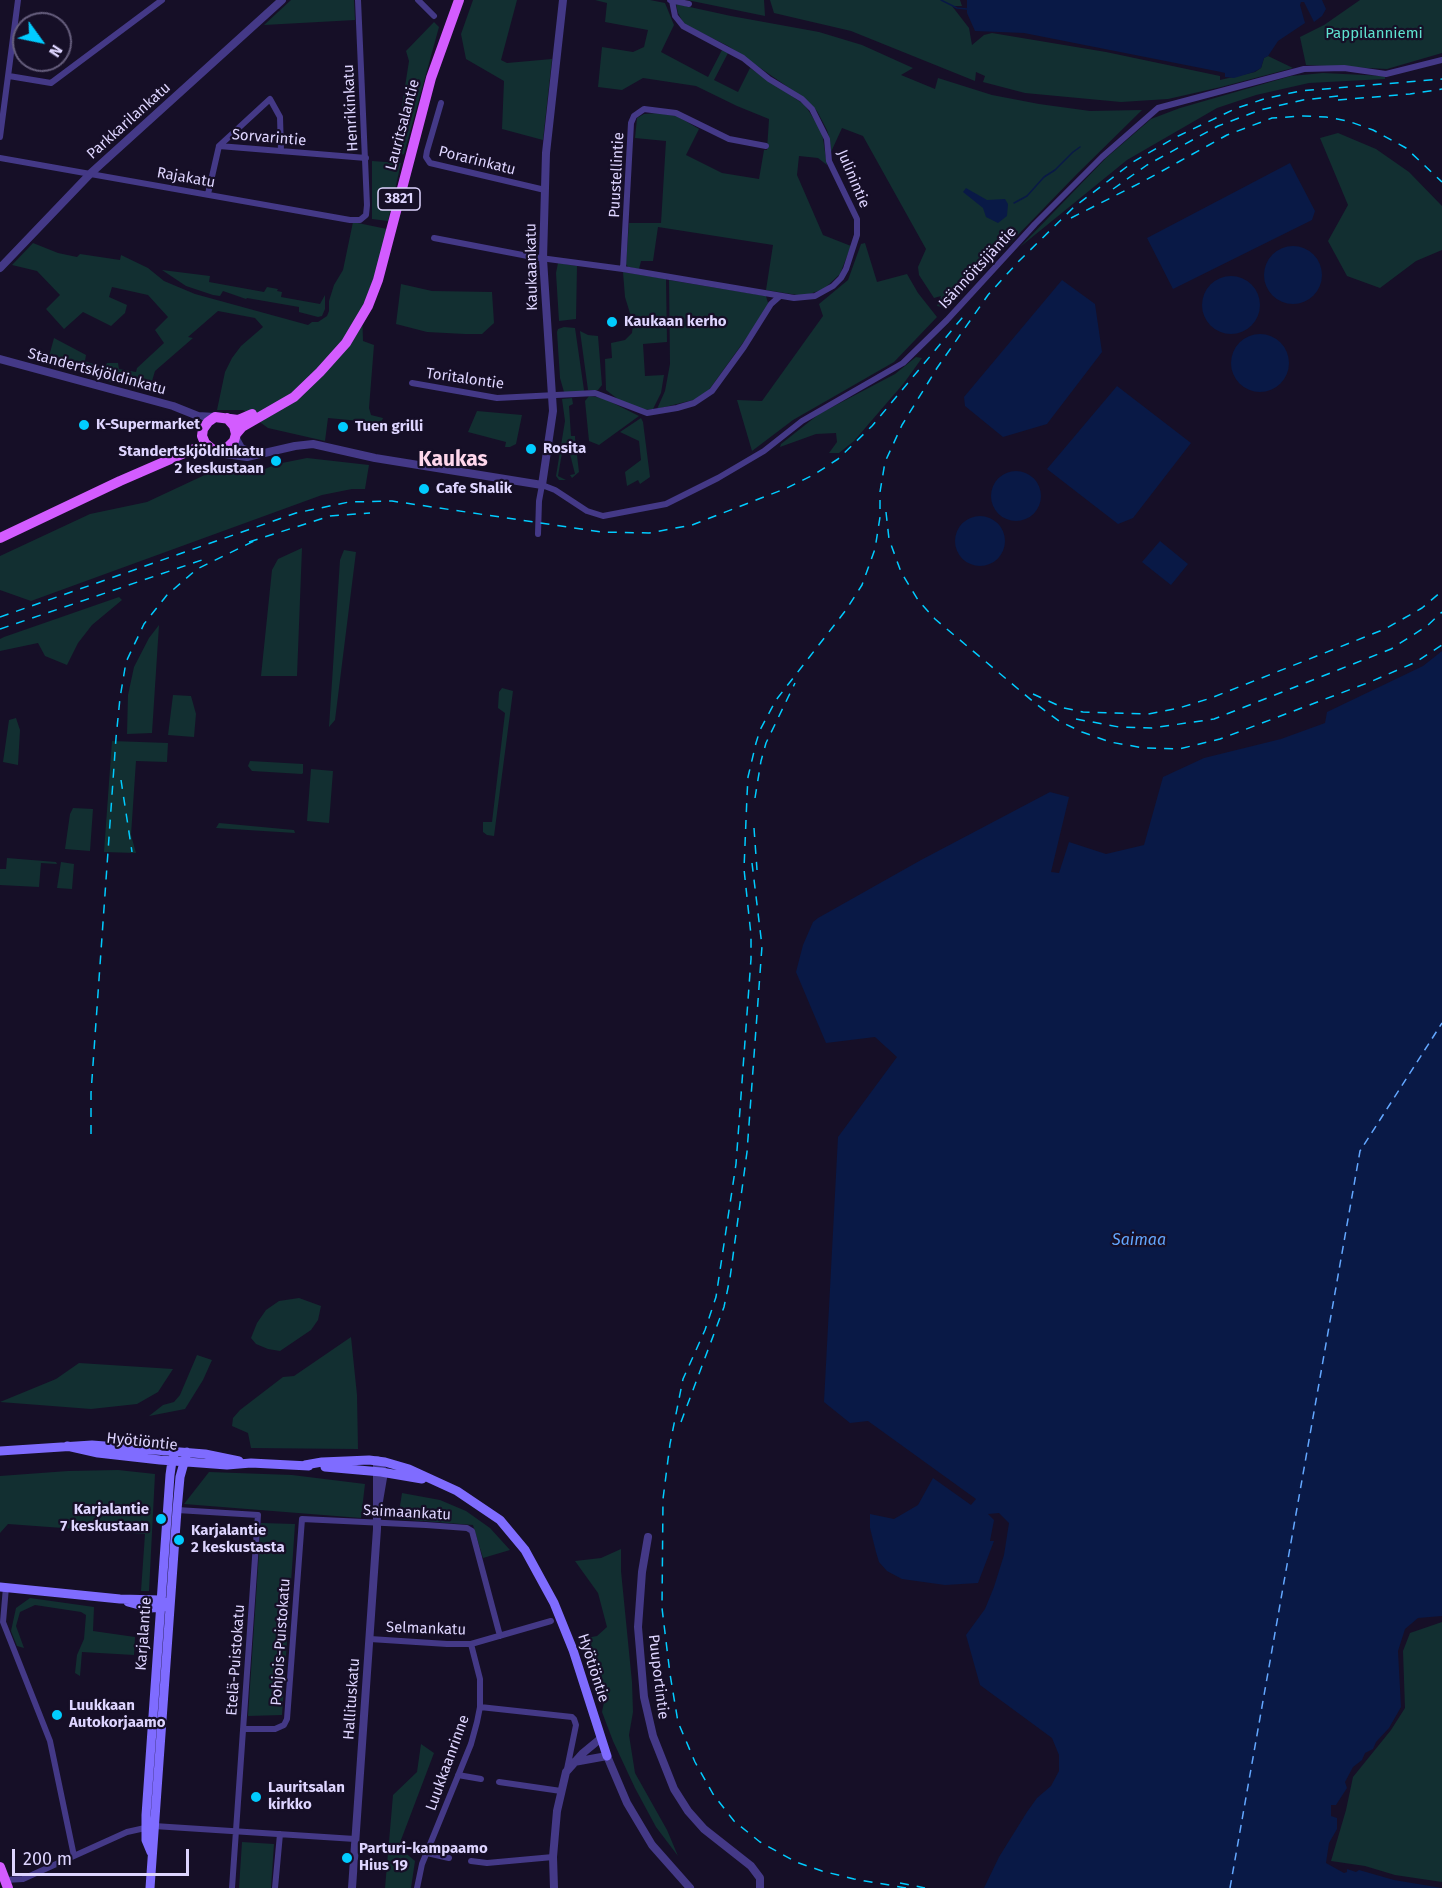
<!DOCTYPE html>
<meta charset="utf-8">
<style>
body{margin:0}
#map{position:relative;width:1442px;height:1888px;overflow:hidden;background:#160f27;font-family:"Fira Sans",sans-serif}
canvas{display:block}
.north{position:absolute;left:12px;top:12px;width:60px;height:60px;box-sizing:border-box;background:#160f27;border:2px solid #665e7d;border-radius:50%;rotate:123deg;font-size:16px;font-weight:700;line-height:24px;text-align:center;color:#ded5ff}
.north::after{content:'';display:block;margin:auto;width:21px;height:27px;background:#01ccff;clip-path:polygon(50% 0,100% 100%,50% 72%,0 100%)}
.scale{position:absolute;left:12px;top:1849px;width:177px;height:27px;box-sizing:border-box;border:3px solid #ded5ff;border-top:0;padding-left:8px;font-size:18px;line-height:21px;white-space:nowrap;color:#ded5ff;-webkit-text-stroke:4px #160f27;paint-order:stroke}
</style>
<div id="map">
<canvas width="1442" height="1888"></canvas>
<div class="north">N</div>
<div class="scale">200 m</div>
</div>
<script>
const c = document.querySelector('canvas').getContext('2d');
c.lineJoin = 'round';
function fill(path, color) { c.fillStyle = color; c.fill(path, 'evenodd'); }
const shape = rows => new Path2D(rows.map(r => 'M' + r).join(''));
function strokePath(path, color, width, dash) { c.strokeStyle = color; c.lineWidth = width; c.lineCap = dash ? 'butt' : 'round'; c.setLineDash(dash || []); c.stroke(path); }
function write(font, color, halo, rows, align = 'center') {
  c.font = font + ' "Fira Sans",sans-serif'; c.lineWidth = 4.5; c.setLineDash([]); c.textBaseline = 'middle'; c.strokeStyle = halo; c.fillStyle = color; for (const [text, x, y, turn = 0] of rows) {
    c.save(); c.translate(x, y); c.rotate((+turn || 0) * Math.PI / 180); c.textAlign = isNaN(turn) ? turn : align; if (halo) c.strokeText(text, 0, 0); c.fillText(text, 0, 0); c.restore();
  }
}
const green = shape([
 [291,0,354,0,355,20,264,25],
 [473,0,517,0,501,60,507,63,552,59,543,140,502,129,504,81,466,59,461,34],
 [595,0,650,0,665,3,674,25,661,52,708,77,722,50,728,53,714,80,738,92,750,68,805,105,822,132,827,165,818,158,799,156,797,175,823,235,851,246,840,274,824,289,804,296,766,290,773,245,658,227,653,261,641,261,639,269,628,267,626,264,629,223,661,223,666,141,635,138,637,118,644,114,658,113,677,116,699,129,686,155,722,173,759,179,764,150,767,150,769,119,737,106,696,86,643,78,622,90,598,87,602,47,633,52,644,47,648,30,605,22,607,3],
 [687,0,764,0,765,16],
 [770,0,960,0,962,6,952,6,969,28,972,45,984,35,992,33,1106,52,1220,76,1220,80,1255,72,1261,68,1264,58,1268,56,1293,68,1221,87,1168,99,1121,102,1025,93,983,82,985,76,976,72,975,81,851,31,774,13],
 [1360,0,1442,0,1442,53,1387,69,1306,65,1300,37,1324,25],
 [676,4,731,16,819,32,862,45,913,68,901,75,935,89,938,78,992,95,1039,104,1090,111,1142,110,1076,175,947,308,937,306,941,296,934,298,919,275,918,267,926,249,863,136,842,128,831,152,830,140,827,130,817,111,804,98,728,46,684,24,678,13],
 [434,22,439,27,404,154,394,157,409,61,406,51],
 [1323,73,1385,76,1385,79,1309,83,1256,95,1217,108,1127,160,1020,247,1106,158,1151,119,1180,108,1291,76],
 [1338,133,1376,149,1409,172,1442,206,1442,250,1416,261,1380,288,1347,276,1328,241,1348,205,1320,138],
 [372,161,401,163,388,221,372,219],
 [353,222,387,229,379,264,362,309,363,341,374,345,369,408,371,415,383,418,381,423,328,418,325,441,268,428,243,410,217,410,225,372,232,358,241,346,263,327,255,318,218,311,188,337,193,338,155,371,149,391,99,379,107,363,118,363,119,369,136,372,137,368,164,343,155,330,168,317,148,295,112,287,109,297,127,305,125,313,111,326,83,312,64,329,46,309,60,295,37,271,12,265,33,243,58,253,77,257,80,254,120,260,121,255,148,268,164,281,195,294,308,325,312,322,318,322,327,316,329,311,329,301,334,285,343,270],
 [865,243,877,282,907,274,918,293,937,317,894,362,793,420,752,451,737,400,762,401,823,316,819,304,848,280,861,244],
 [558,263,577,266,576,319,559,321,556,273],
 [162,270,210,276,209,282,264,292,267,287,278,289,277,291,282,292,281,297,320,304,325,295,325,309,322,316,318,317,299,312,299,307,247,298,246,299,223,291,220,296,213,295,186,286],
 [623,272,666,279,667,342,643,344,645,376,664,375,661,393,653,409,644,410,623,403,606,390,605,359,612,358,611,343,625,340,632,333,633,323,625,297],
 [669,280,766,296,768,303,768,308,706,394,697,399,657,409,665,391,670,364],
 [401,284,432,291,492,292,494,323,482,334,465,334,427,332,396,324],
 [564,327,575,328,584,390,583,392,564,392,560,378,557,332,558,329],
 [580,331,588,335,598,336,602,385,598,390,588,390],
 [54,338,86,355,85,361,98,366,96,373,48,360],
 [916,357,922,358,904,383,854,441,839,453,829,453,837,442,836,433,816,434,780,447,781,444,819,414,895,374],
 [589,396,603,398,639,416,599,445,589,441,585,401],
 [572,398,573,404,569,406,571,436,575,436,575,438,579,472,572,478,570,475,575,474,570,454,562,453,558,476,566,480,559,480,556,476,565,421,562,399],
 [477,411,522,415,516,444,510,447,505,447,506,442,468,432],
 [641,418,643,422,650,477,640,484,638,480,627,486,625,472,641,460,639,441,620,432],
 [307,458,369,465,365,489,352,489,322,495,31,601,0,590,0,556,90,514,147,502,226,465,265,469,277,464],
 [302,548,297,676,261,676,272,570,278,559],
 [344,550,356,552,335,720,329,727,340,560],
 [119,597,122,600,92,625,78,643,67,665,45,656,38,643,0,651,0,639,4,637],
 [159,625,152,733,127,734,128,695,134,667,149,638],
 [502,688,513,691,494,836,487,835,483,832,483,822,492,822,505,713,498,708,499,692],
 [173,695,191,696,196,714,194,737,168,735],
 [16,718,20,730,18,765,3,762,9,720],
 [112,741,168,743,167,762,136,761,131,835,136,853,104,852],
 [250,761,303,764,303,773,302,774,252,771,248,766],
 [311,769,333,771,329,823,307,821],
 [73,808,93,809,90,851,65,849,70,814],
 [219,823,294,830,295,833,216,828],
 [7,858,56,862,57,864,41,863,39,887,0,885,0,869,6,869],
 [61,862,74,864,72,889,57,888],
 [299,1298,321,1306,318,1320,311,1330,280,1351,268,1349,256,1344,251,1338,257,1323,266,1310,279,1301],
 [351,1337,357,1395,358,1449,251,1448,248,1433,232,1426,233,1418,240,1410,283,1377,294,1376],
 [197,1355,212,1360,203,1380,185,1409,149,1416,163,1405,174,1402,180,1395],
 [79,1363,173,1369,158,1392,137,1404,91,1409,0,1402,56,1379],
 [118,1470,155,1474,149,1591,141,1591,145,1534,8,1524,0,1533,0,1476,68,1471],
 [209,1472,292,1475,365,1484,361,1518,184,1504],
 [402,1493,440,1500,466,1511,490,1528,510,1550,483,1558,473,1525,398,1519],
 [261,1523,295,1524,282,1715,248,1716],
 [621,1549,621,1571,632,1682,633,1712,629,1735,635,1773,667,1830,678,1856,656,1827,635,1788,613,1741,602,1712,604,1702,601,1672,581,1639,597,1636,607,1627,598,1593,575,1561,601,1558],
 [30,1598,94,1607,93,1631,135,1637,134,1655,82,1652,80,1676,75,1673,77,1655,84,1639,86,1615,81,1612,35,1605,20,1612,16,1626,24,1648,17,1646,11,1631,16,1608],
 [1442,1622,1442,1882,1395,1875,1365,1866,1331,1861,1346,1810,1353,1777,1391,1730,1405,1708,1403,1651,1410,1633],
 [421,1744,434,1753,401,1840,402,1850,415,1861,411,1888,385,1888,393,1795,417,1772],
 [242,1842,274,1844,271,1888,239,1888]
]);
const water = shape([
 [967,0,1322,0,1326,9,1322,16,1314,22,1304,2,1301,2,1300,5,1305,23,1278,41,1268,56,1264,58,1261,68,1254,72,1234,78,1225,77,1225,73,1221,72,1024,33,975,31,967,13],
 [1290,163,1315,211,1312,220,1173,289,1147,238],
 [966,188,987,200,1005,199,1008,204,1007,216,998,223,986,217,983,208,963,192],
 '1264 275a29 29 0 1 1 58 0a29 29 0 1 1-58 0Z',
 '1202 305a29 29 0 1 1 58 0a29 29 0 1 1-58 0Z',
 [1062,280,1095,304,1102,352,1047,424,1003,437,965,406,964,397],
 '1231 363a29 29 0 1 1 58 0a29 29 0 1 1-58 0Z',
 [1117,386,1191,443,1133,518,1118,524,1047,469],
 '991 496a25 25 0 1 1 50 0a25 25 0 1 1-50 0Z',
 '955 541a25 25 0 1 1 50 0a25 25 0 1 1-50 0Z',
 [1160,541,1188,564,1171,585,1142,562],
 [1442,651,1442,1616,1418,1618,1405,1629,1398,1651,1401,1707,1389,1728,1376,1742,1373,1749,1365,1753,1362,1760,1353,1767,1345,1782,1347,1788,1336,1805,1331,1805,1331,1816,1337,1818,1337,1829,1329,1843,1326,1863,1344,1873,1347,1872,1347,1869,1356,1872,1359,1870,1394,1880,1442,1888,984,1888,999,1857,1027,1812,1037,1798,1051,1786,1059,1771,1059,1755,1052,1738,980,1685,966,1635,985,1609,994,1587,1004,1555,1009,1523,999,1513,988,1514,994,1520,990,1541,994,1541,978,1583,945,1585,902,1579,887,1571,879,1562,876,1552,870,1528,870,1514,894,1519,918,1505,933,1478,971,1505,976,1499,868,1421,850,1423,824,1402,838,1137,897,1057,875,1037,826,1043,796,972,803,945,813,922,818,918,921,860,1050,792,1069,797,1051,872,1059,873,1069,842,1106,854,1144,845,1163,777,1204,758,1281,739,1325,723,1327,712,1423,666]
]);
const stream = shape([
 [941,0,957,8,967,9],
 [1014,203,1027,196,1044,177,1055,170,1073,152,1080,147]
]);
const ferry = shape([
 [1230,1888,1360,1151,1442,1023]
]);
const minor = shape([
 [418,0,434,16],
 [670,0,689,4],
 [9,76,51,83,162,0],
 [441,103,427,151,426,157,430,163,545,190],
 [0,137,18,0],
 [219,146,270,99,280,117,281,151],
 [0,158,350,220,360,220,366,215,367,205,358,0],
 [208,194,219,146,366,158],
 [434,238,533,257,623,269,794,298,815,296,833,286,841,278,846,269,857,235,857,219,829,161,827,139,812,109,802,99,769,79,743,58,683,26,675,16,672,1],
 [623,269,631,123,634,116,644,109,676,113,729,139,766,146],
 [412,383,497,398,595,393,647,413,677,408,694,403,712,391,744,347,771,304,780,296],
 [538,534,539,501,542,485,555,490,587,511,603,516,666,504,718,478,764,451,802,421,903,363,947,320,1035,224,1102,157,1158,108,1304,69,1344,68,1386,74,1442,60],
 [177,1510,258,1515,232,1888],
 [6,1587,3,1622,50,1741,74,1856],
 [370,1639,447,1644,471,1644,551,1621],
 [480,1707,572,1717,574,1719,576,1725,567,1769],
 [243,1729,275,1729,284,1725,287,1719,302,1519,426,1525,467,1528,472,1531,500,1636],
 [458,1775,481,1779],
 [499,1782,561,1791],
 [427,1853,449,1858],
 [471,1861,487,1863,553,1857],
 [5,1880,23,1879,127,1832,154,1826,355,1839],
 [275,1888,280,1834],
 [417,1888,422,1864,471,1744,477,1722,480,1707,480,1679,471,1644]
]);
const tertiary = shape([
 [0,268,91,173,282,0],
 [0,359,173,406,198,416,215,417],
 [235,437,241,448,255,454],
 [217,451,225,454,247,457,295,446,313,444,375,458,542,485,553,411,543,259,546,153,563,0],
 [379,1501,384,1472,382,1469],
 [648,1537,642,1572,638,1627,644,1697,653,1736,674,1789,688,1811,704,1829,751,1866,760,1878,760,1888],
 [574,1762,607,1756,627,1803,652,1845,690,1888],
 [352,1888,377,1529,377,1460],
 [554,1888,553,1857,557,1811,566,1772,583,1753,600,1739]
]);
const secondary = shape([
 [67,1446,98,1453,160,1460,227,1465,251,1463,309,1466],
 [0,1451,92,1445,205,1454,239,1461],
 [305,1465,322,1462,369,1460,385,1462,409,1469,457,1491,500,1520,525,1550,554,1603,573,1650,607,1756],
 [325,1467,381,1472,422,1479],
 [0,1587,120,1599,161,1600,166,1603],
 [128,1602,150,1608,164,1607],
 [151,1852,146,1840,146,1815,170,1475,172,1461,175,1452],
 [150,1888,177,1510,180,1477,187,1452]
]);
const primary = shape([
 [236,434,242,427,294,397,320,372,346,343,368,306,378,280,431,78,459,0],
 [212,449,205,443,202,436,203,429,208,422,215,417,238,420,252,414],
 [0,538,120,481,196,448,220,450,228,447,234,441,236,434,234,426,227,418],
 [0,1867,8,1888]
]);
const rail = shape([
 [1338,100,1410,94,1442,89],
 [1113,189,1147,165,1218,126,1260,110,1303,100,1346,95],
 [1071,218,1144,181,1227,135,1272,118,1303,116,1326,117,1348,121,1373,130,1406,148,1442,182],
 [886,512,889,539,901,572,918,600,935,619,1036,704,1059,721,1082,732,1110,742,1144,748,1179,749,1220,739,1370,682,1416,662,1442,645],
 [249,542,330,516,370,513],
 [0,617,296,513,349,502,392,501,601,532,649,533,692,525,787,488,815,474,838,459,872,426,967,312],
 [0,629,202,560],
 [1033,694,1064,708,1083,712,1148,714,1179,708,1211,698,1385,629,1422,608,1442,591],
 [1076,719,1119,727,1152,728,1214,719,1391,649,1427,626,1442,612],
 [121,780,132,852],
 [755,798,761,761,766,743,795,683],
 [754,828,757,870],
 [91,1134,91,1093,116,738,120,698,126,662,144,624,167,595,197,569,256,540],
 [681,1422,724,1307,730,1278,747,1152,762,946,752,863],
 [900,1883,925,1888],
 [906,1888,854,1879,822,1871,796,1862,760,1842,734,1821,713,1794,695,1762,678,1722,670,1674,662,1608,663,1499,670,1444,683,1379,705,1330,716,1297,736,1164,751,959,751,935,744,869,747,796,748,777,756,743,760,730,776,700,846,610,862,585,875,549,880,517,880,492,885,462,902,425,937,368,988,295,1018,262,1074,207,1133,162,1176,137,1237,108,1264,99,1300,91,1442,79]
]);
const markers = [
 [612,322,6,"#01ccff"],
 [84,425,6,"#01ccff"],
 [343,427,6,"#01ccff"],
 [531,449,6,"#01ccff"],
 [276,461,6,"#01ccff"],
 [424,489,6,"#01ccff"],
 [161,1519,6,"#01ccff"],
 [179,1540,6,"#01ccff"],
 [57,1715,6,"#01ccff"],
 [256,1797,6,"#01ccff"],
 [347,1858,6,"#01ccff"]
];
const shields = [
 [399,199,42]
];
const shieldNames = [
 ["3821",399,199]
];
const parkNames = [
 ["Pappilanniemi",1374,34]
];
const streetNames = [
 ["Henrikinkatu",351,108,-93],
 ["Parkkarilankatu",129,121,-42],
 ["Lauritsalantie",403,125,-75],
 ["Sorvarintie",269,138,5],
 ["Porarinkatu",477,161,14],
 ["Puustellintie",617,175,-87],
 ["Rajakatu",186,178,10],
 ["Julinintie",853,179,67],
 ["Kaukaankatu",532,267,-91],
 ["Isännöitsijäntie",978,268,-47],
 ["Standertskjöldinkatu",97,372,15],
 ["Toritalontie",465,379,8],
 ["Hyötiöntie",142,1442,6],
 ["Saimaankatu",407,1513,3],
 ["Selmankatu",426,1629,2],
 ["Karjalantie",144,1634,-86],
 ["Pohjois-Puistokatu",281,1642,-86],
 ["Etelä-Puistokatu",236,1660,-86],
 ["Hyötiöntie",593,1668,72],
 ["Puuportintie",658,1677,83],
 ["Hallituskatu",352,1699,-86],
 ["Luukkaanrinne",448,1763,-70]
];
const poiNames = [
 ["Kaukaan kerho",624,322],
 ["K-Supermarket",96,425],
 ["Tuen grilli",355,427],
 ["Rosita",543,449],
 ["Standertskjöldinkatu",264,452,"right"],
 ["2 keskustaan",264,469,"right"],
 ["Cafe Shalik",436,489],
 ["Karjalantie",149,1510,"right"],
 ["7 keskustaan",149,1527,"right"],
 ["Karjalantie",191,1531],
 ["2 keskustasta",191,1548],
 ["Luukkaan",69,1706],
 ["Autokorjaamo",69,1723],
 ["Lauritsalan",268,1788],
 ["kirkko",268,1805],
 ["Parturi-kampaamo",359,1849],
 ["Hius 19",359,1866]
];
const waterNames = [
 ["Saimaa",1139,1241]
];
const districtNames = [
 ["Kaukas",453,460]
];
fill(green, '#122f31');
fill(water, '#091946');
strokePath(stream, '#091946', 1.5);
strokePath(ferry, '#63a7ff', 1.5, [8, 6]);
strokePath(minor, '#443987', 6);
strokePath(tertiary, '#443987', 8);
strokePath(secondary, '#7f6cff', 9);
strokePath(primary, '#d35cff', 10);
strokePath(rail, '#01ccff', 1.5, [9, 8]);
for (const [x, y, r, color] of markers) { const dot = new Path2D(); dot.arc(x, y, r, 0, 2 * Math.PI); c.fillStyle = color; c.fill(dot); strokePath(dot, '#160f27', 2); }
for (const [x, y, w] of shields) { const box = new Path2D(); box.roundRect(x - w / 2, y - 11, w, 22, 4.5); c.fillStyle = '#160f27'; c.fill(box); strokePath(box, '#ded5ff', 1.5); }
write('bold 14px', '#ded5ff', null, shieldNames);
write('15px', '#5ee2cf', '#160f27', parkNames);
write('15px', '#ded5ff', '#160f27', streetNames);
write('bold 15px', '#ded5ff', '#160f27', poiNames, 'left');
write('italic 16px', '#63a7ff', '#160f27', waterNames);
write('bold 21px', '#ffd7ec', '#160f27', districtNames);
</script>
